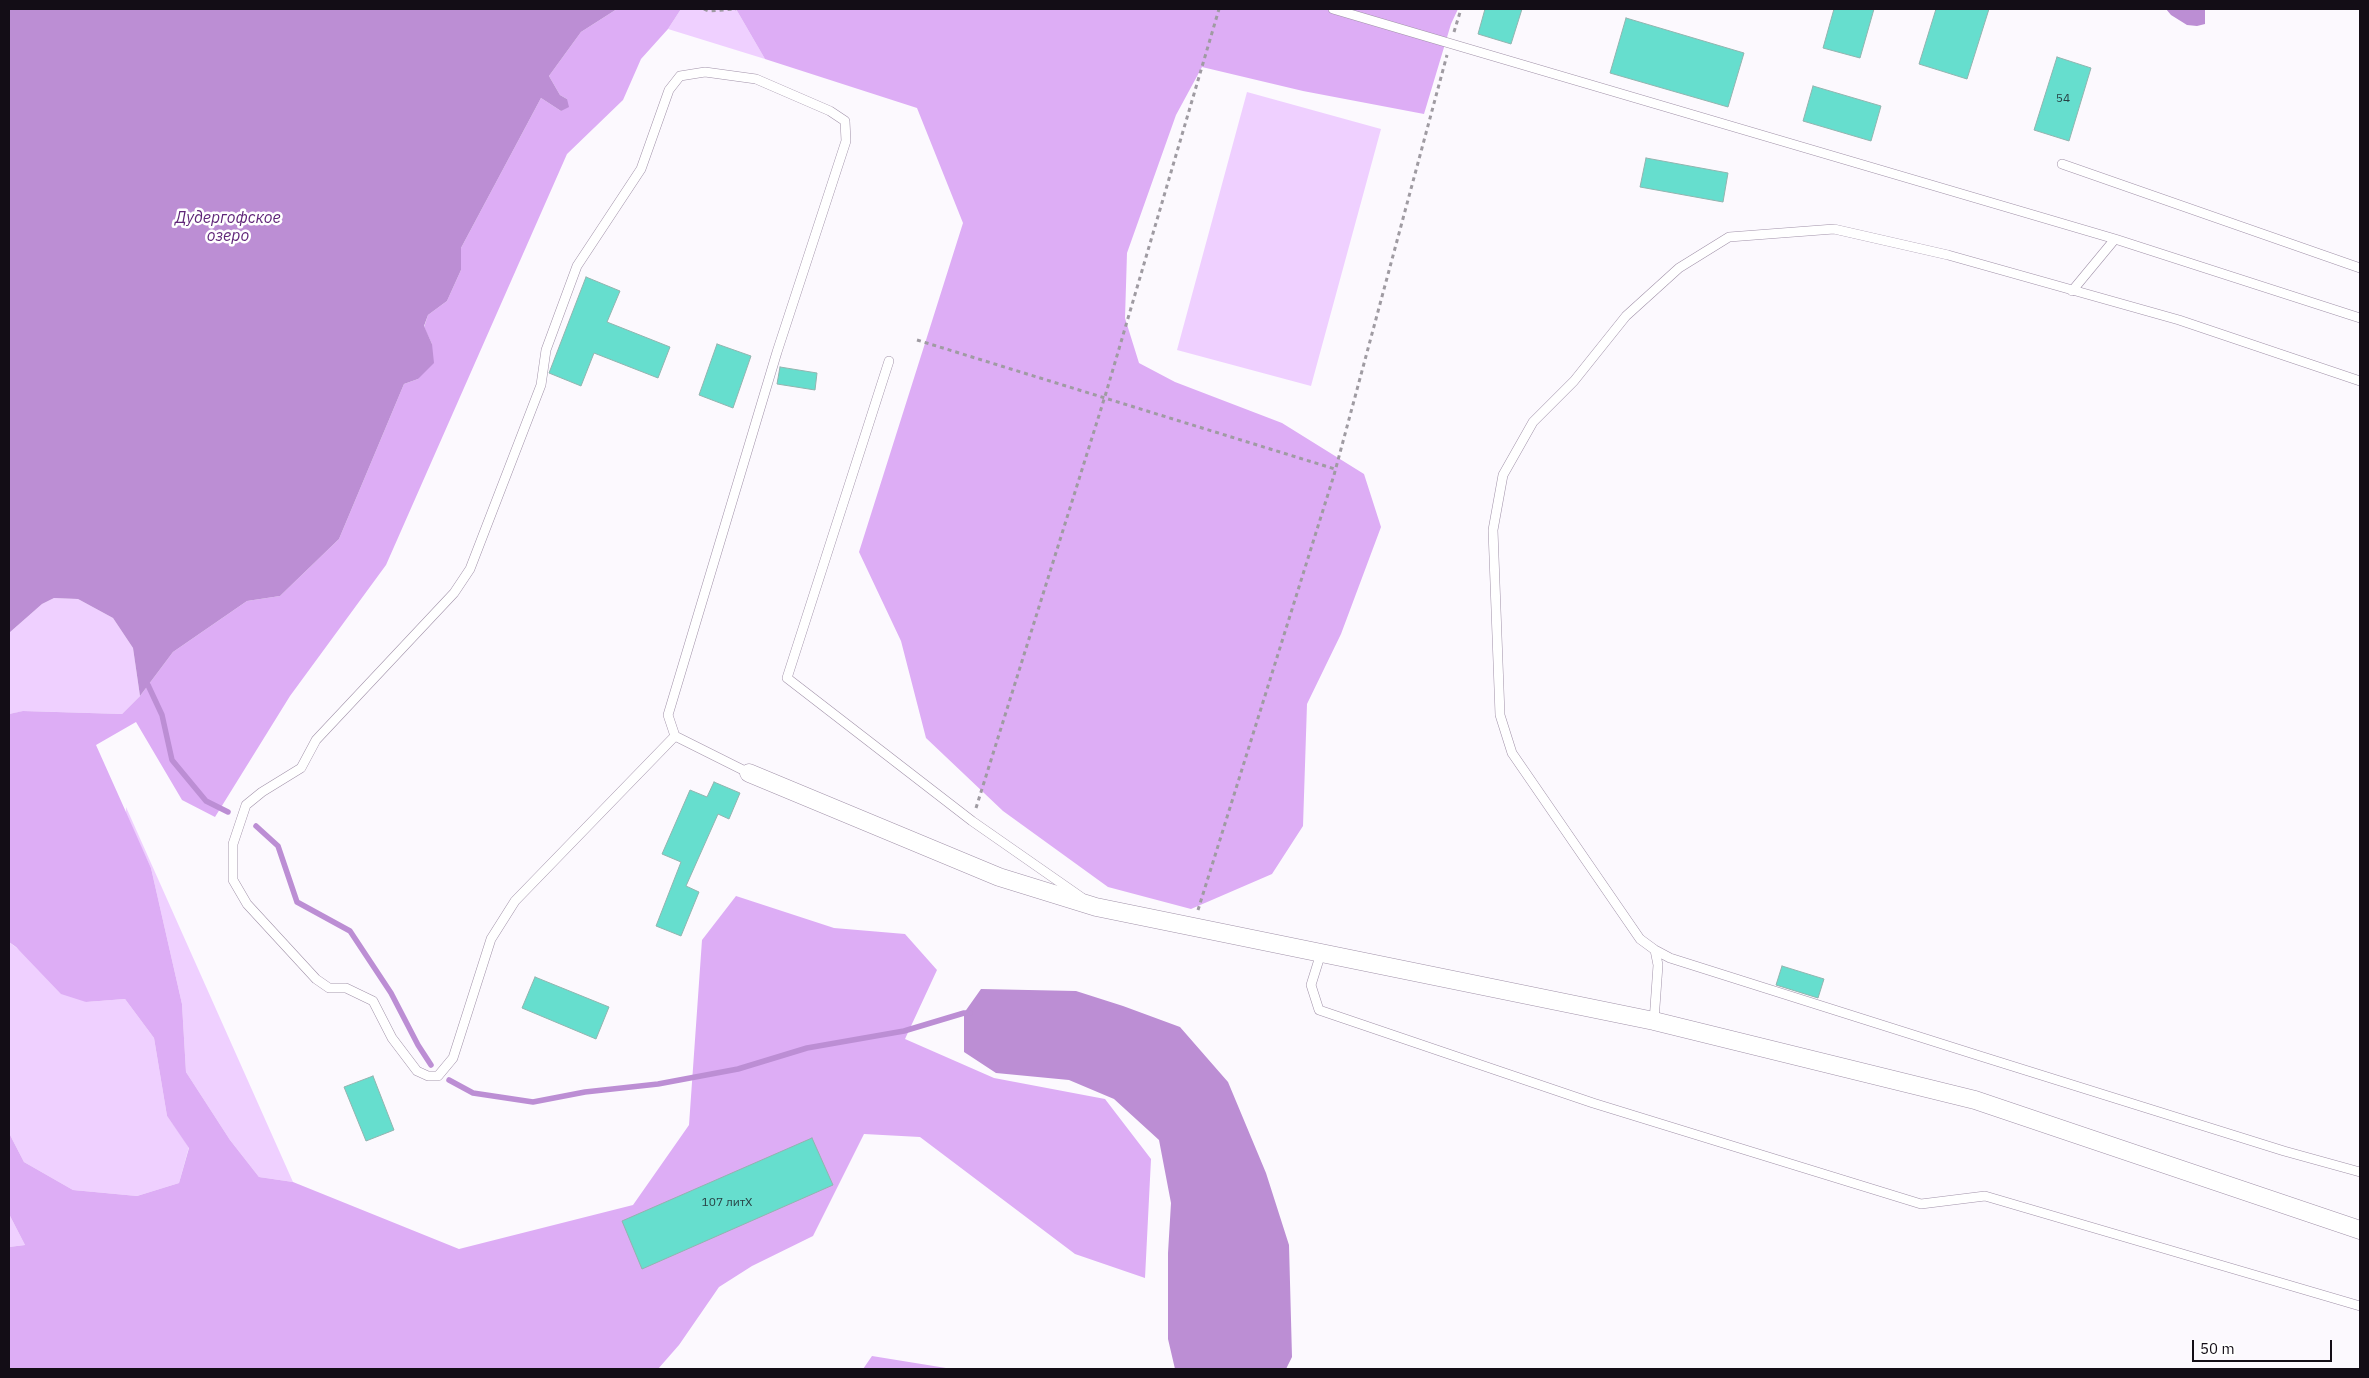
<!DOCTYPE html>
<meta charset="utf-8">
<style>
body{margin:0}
#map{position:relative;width:2369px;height:1378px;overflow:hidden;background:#fcf9fe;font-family:"IBM Plex Sans",sans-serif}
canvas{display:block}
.frame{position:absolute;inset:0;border:10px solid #130d16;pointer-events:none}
.scale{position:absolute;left:2192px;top:1340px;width:140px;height:22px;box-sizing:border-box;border:2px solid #130d16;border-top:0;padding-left:6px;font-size:15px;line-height:18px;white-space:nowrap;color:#130d16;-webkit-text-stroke:4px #fff;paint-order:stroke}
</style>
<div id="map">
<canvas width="2369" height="1378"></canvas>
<div class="frame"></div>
<div class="scale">50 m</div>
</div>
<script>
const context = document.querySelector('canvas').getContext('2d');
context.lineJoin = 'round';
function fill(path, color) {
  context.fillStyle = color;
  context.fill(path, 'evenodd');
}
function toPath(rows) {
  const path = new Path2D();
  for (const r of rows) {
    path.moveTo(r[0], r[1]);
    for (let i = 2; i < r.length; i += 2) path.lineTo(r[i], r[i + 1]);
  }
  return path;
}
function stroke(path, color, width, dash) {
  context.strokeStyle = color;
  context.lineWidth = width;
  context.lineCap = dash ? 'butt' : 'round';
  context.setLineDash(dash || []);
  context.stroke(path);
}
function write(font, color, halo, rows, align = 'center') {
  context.font = font + ' "IBM Plex Sans",sans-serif';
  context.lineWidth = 5;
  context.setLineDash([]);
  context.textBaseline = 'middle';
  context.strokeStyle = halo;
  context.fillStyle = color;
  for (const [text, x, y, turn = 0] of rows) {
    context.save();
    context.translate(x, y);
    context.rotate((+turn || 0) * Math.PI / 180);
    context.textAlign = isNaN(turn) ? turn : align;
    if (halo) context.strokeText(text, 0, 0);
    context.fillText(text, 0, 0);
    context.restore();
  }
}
const green = toPath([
 [681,9,736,9,765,59,668,29],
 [1247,92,1381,129,1311,386,1177,350],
 [54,598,78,599,113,618,133,648,140,696,122,714,24,711,9,714,9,633,42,604],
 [126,807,293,1182,259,1177,230,1140,186,1072,182,1004,151,868,126,815],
 [9,942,86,1002,125,999,154,1038,167,1116,189,1147,179,1183,137,1196,73,1190,24,1162,9,1133],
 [9,1214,25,1245,9,1247]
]);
const forest = toPath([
 [617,9,681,9,668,29,641,59,623,100,567,154,386,565,290,696,215,817,182,800,136,722,96,745,151,868,182,1004,186,1072,230,1140,259,1177,293,1182,459,1249,633,1205,689,1125,702,940,736,896,834,928,905,934,937,970,905,1039,994,1078,1105,1099,1151,1159,1145,1278,1075,1254,920,1137,864,1134,813,1236,752,1266,719,1287,679,1345,658,1369,9,1369,9,1247,25,1245,9,1214,9,1133,24,1162,73,1190,137,1196,179,1183,189,1148,167,1116,154,1038,125,999,86,1002,61,994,16,947,9,942,9,714,23,711,122,714,140,696,173,652,247,601,280,596,339,539,404,384,418,379,432,344,424,327,428,315,447,301,461,270,461,248,541,98,561,111,567,99,560,95,549,76,581,32],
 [736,9,1458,9,1451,24,1424,114,1303,91,1202,67,1176,115,1127,253,1125,318,1139,363,1175,382,1282,423,1364,474,1381,527,1341,634,1307,704,1303,826,1272,874,1191,909,1108,887,1003,811,926,738,901,641,859,552,963,223,917,108,765,59],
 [872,1356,946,1368,947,1369,863,1369]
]);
const water = toPath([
 [9,9,617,9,581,32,549,76,560,95,567,99,569,107,561,111,541,98,461,248,461,270,447,301,428,315,424,326,432,344,434,363,418,379,404,384,339,539,280,596,247,601,173,652,140,696,133,648,113,618,78,599,54,598,42,604,9,633],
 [2166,9,2205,9,2205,24,2197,26,2187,25,2171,15],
 [981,989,1076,991,1123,1006,1180,1027,1228,1082,1266,1173,1289,1245,1292,1357,1286,1369,1175,1369,1168,1339,1168,1253,1171,1203,1159,1140,1114,1099,1069,1080,996,1073,964,1052,964,1013]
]);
const stream = toPath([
 [148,685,162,715,172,760,206,801,228,812],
 [256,826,278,846,297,902,350,931,391,993,418,1045,431,1065],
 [449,1080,473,1093,533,1102,585,1092,658,1084,738,1069,807,1048,904,1031,964,1013,970,1013]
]);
const building = toPath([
 [1485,9,1522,9,1511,44,1478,34,1485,9],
 [1834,9,1874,9,1860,58,1823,48,1834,9],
 [1936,9,1989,9,1967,79,1919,64,1936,9],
 [1626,18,1744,53,1728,107,1610,73,1626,18],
 [2057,57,2091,68,2069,141,2034,130,2057,57],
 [1813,86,1881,106,1871,141,1803,121,1813,86],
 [1646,158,1728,173,1723,202,1640,187,1646,158],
 [586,277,620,291,607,322,670,347,658,378,594,353,581,386,549,373,586,277],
 [717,344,751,356,733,408,699,395,717,344],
 [780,367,817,373,815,390,777,384,780,367],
 [714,782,740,793,729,819,718,814,686,886,699,892,681,936,656,926,681,862,662,854,690,790,707,797,714,782],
 [1782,966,1824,979,1818,998,1776,985,1782,966],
 [535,977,609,1007,596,1039,522,1008,535,977],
 [373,1076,394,1130,366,1141,344,1087,373,1076],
 [812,1138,833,1185,642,1269,622,1221,812,1138]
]);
const path = toPath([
 [704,9,709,11,736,9],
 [1454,32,1461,9],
 [917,340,1335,469],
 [976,808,1106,393,1219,9],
 [1198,910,1334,475,1447,55]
]);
const lane = toPath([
 [1333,9,2115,239,2360,318],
 [2062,164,2360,268],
 [2072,291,2115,239],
 [889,361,787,678,972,821,1081,897],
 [2360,381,2179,320,1948,255,1834,229,1729,237,1679,268,1626,316,1574,381,1533,422,1503,475,1493,530,1500,715,1512,753,1640,939,1655,950,1670,958,1980,1056,2284,1151,2360,1172],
 [675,736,515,901,491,939,453,1058,438,1076,428,1076,417,1071,392,1038,373,1001,346,988,329,988,316,979,247,904,233,880,233,844,246,805,262,792,301,768,316,740,454,593,470,569,541,385,546,350,577,266,641,169,669,90,680,76,705,72,756,79,830,111,845,121,846,141,777,352,668,715,675,736,749,773],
 [1321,953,1311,985,1319,1010,1593,1103,1921,1204,1985,1196,2360,1306],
 [1654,1021,1658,965,1655,950]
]);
const street = toPath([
 [749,773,999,877,1096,907,1654,1021,1975,1100,2360,1230]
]);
const numberNames = [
 ["54",2063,99],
 ["107 литХ",727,1203]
];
const waterNames = [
 ["Дудергофское",228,218],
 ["озеро",228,236]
];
fill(green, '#efd0ff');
fill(forest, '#ddadf5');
fill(water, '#bc8ed4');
stroke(stream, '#bc8ed4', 5.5);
fill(building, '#66dece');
stroke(building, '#92b4af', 1);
stroke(lane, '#a192a9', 10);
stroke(street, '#a192a9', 19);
stroke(path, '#9f9ba2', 3, [4, 4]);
stroke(lane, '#fff', 9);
stroke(street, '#fff', 18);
write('12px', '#284144', null, numberNames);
write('italic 16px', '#602679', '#fff', waterNames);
</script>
